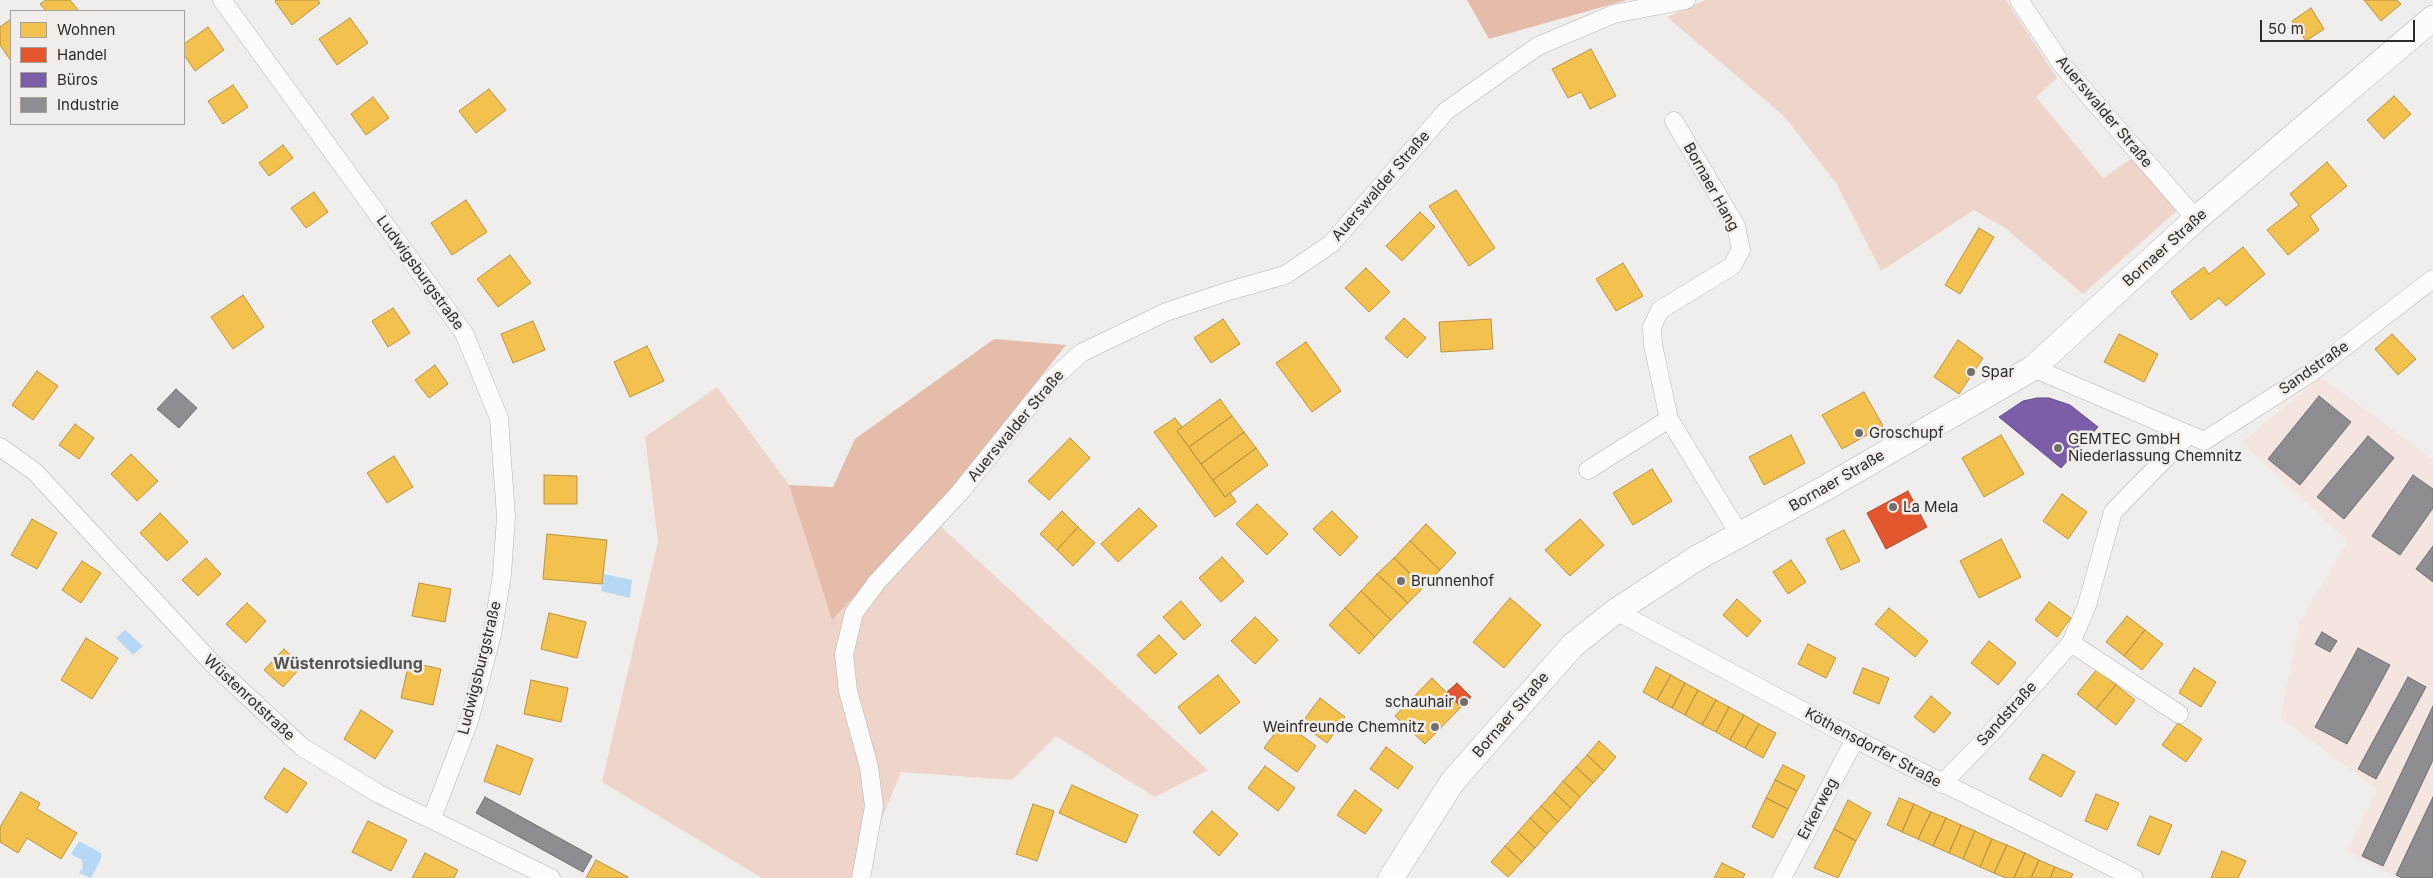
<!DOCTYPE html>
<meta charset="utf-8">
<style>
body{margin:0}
#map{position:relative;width:2433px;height:878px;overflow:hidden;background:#f0eeec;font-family:Inter,sans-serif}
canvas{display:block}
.legend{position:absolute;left:10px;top:10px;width:175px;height:115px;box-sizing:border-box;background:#f1edeb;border:1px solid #a3a09e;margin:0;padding:6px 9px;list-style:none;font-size:15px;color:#2d2c2b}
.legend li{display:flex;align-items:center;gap:10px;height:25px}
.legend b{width:25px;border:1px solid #a3a09e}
.scale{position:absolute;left:2260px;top:20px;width:155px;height:22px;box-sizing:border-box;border:2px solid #2d2c2b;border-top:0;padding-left:6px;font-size:15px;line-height:18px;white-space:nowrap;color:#2d2c2b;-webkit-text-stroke:4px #f1edeb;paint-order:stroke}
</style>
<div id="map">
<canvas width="2433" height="878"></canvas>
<ul class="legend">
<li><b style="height:14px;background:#f2c14e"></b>Wohnen</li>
<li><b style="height:14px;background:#e4572e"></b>Handel</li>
<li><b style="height:14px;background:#7b5ea7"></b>Büros</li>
<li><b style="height:14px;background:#8d8d92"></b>Industrie</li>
</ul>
<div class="scale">50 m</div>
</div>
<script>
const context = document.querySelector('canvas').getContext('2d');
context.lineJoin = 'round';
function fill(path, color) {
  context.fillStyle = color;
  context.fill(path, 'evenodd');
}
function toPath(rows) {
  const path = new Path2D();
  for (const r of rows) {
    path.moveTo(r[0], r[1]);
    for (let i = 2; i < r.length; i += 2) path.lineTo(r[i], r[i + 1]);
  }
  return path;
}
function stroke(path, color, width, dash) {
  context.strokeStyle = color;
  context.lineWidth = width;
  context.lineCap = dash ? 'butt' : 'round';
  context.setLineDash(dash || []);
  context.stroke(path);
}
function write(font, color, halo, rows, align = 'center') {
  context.font = font + ' Inter,sans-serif';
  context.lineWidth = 5;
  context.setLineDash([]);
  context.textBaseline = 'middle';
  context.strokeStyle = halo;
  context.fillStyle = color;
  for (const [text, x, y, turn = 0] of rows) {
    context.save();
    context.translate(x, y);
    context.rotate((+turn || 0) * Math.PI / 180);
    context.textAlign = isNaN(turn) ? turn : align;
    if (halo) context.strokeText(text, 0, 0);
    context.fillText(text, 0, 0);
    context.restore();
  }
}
const industrial = toPath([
 [2321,377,2433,460,2433,878,2398,878,2347,851,2377,789,2280,718,2300,621,2348,542,2242,442]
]);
const green = toPath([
 [1705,0,2006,0,2057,78,2036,97,2103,178,2135,156,2181,207,2083,294,2005,228,1974,210,1881,271,1836,183,1784,116,1667,17],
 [717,387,789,485,832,619,929,516,1208,770,1155,797,1056,736,1012,780,901,772,857,878,762,878,602,782,658,542,645,437]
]);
const forest = toPath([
 [1467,0,1627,0,1489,39],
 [994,339,1066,345,929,516,832,620,789,485,833,487,855,439]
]);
const water = toPath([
 [604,574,632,580,630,598,601,591],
 [125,630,143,646,133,655,116,638],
 [79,841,101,853,101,859,91,878,79,873,83,868,82,860,71,854]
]);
const homes = toPath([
 [46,0,70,0,79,11,46,11,40,4,46,0],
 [276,0,318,0,320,3,292,25,275,1,276,0],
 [2364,0,2397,0,2401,4,2381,21,2364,0],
 [2311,8,2324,29,2306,41,2292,21,2311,8],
 [350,18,368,43,337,65,319,39,350,18],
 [11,19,11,61,0,45,0,27,11,19],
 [208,27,224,50,195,71,184,55,184,44,208,27],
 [1591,49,1616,96,1590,109,1581,92,1568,98,1552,69,1591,49],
 [233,85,248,107,223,124,208,101,233,85],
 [489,89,506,110,476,133,459,111,489,89],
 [2394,96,2411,114,2384,139,2367,120,2394,96],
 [373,97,389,118,366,135,351,114,373,97],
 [283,145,293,158,269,176,259,163,283,145],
 [2327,162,2347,186,2310,216,2319,230,2288,255,2267,230,2299,205,2290,194,2327,162],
 [1456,190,1495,248,1469,266,1429,206,1456,190],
 [314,192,328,212,306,228,291,208,314,192],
 [466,200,487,232,452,255,431,223,466,200],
 [1420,212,1435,227,1402,261,1386,246,1420,212],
 [1979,228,1994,237,1960,294,1945,285,1979,228],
 [2243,247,2265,274,2226,306,2219,298,2191,320,2171,292,2204,267,2209,274,2243,247],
 [510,255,531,283,498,307,477,279,510,255],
 [1623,263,1643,296,1616,311,1596,279,1623,263],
 [1366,268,1390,292,1369,312,1345,288,1366,268],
 [243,295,264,327,233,349,211,317,243,295],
 [393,308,410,333,388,347,372,321,393,308],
 [1404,318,1426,338,1407,358,1385,338,1404,318],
 [1223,319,1240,344,1211,363,1194,338,1223,319],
 [1491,319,1493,349,1441,352,1439,322,1491,319],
 [533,321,545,350,513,363,501,334,533,321],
 [2119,334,2158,354,2144,382,2104,362,2119,334],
 [2392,334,2416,359,2398,375,2375,349,2392,334],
 [1958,340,1983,358,1959,394,1934,377,1958,340],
 [1306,342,1341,391,1312,412,1276,363,1306,342],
 [647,346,664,381,630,397,614,362,647,346],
 [435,365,448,384,429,398,415,380,435,365],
 [37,371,58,386,33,420,12,405,37,371],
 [1864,392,1883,426,1842,449,1822,415,1864,392],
 [1220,399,1232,416,1189,447,1177,431,1220,399],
 [1232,416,1244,432,1201,464,1189,447,1232,416],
 [1175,418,1182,427,1177,431,1225,497,1230,493,1236,502,1215,517,1154,432,1175,418],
 [75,424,94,438,79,459,59,445,75,424],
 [1244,432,1256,448,1213,480,1201,464,1244,432],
 [1791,435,1805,463,1764,485,1749,457,1791,435],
 [2001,435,2024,474,1984,497,1962,458,2001,435],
 [1070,438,1090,458,1049,500,1028,481,1070,438],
 [1256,448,1268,465,1225,497,1213,480,1256,448],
 [131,454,158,481,137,501,111,474,131,454],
 [394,456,413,487,387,503,367,473,394,456],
 [1652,469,1672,501,1633,525,1613,493,1652,469],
 [544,475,577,476,577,504,544,504,544,475],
 [2062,494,2087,512,2068,539,2043,521,2062,494],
 [1257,504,1288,534,1267,555,1236,524,1257,504],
 [1139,508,1157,526,1118,562,1101,544,1139,508],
 [1062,511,1078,527,1057,550,1040,534,1062,511],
 [1332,511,1358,537,1340,556,1313,529,1332,511],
 [160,513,188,542,167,561,140,533,160,513],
 [32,519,57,533,37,569,11,555,32,519],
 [1580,519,1604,545,1570,576,1545,550,1580,519],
 [1426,524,1456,553,1440,570,1410,541,1426,524],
 [1078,527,1095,543,1073,566,1057,550,1078,527],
 [1844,530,1860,561,1841,570,1826,539,1844,530],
 [547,534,607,540,602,584,543,579,547,534],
 [2001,539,2021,577,1979,598,1960,561,2001,539],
 [1410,541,1440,570,1424,587,1394,558,1410,541],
 [1222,557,1244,581,1221,602,1199,578,1222,557],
 [206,558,221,574,198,596,182,580,206,558],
 [1394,558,1424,587,1408,603,1377,574,1394,558],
 [1791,560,1806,582,1788,594,1773,572,1791,560],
 [82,561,101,573,81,603,62,590,82,561],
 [1377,574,1408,603,1391,620,1361,591,1377,574],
 [419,583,451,589,445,622,412,616,419,583],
 [1361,591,1391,620,1375,637,1345,608,1361,591],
 [1510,598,1541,625,1504,668,1473,642,1510,598],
 [1737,599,1761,621,1747,637,1723,615,1737,599],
 [1181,601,1201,625,1184,640,1163,617,1181,601],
 [2049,602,2071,618,2057,637,2035,620,2049,602],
 [247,603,266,621,246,643,226,624,247,603],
 [1345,608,1375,637,1359,654,1329,625,1345,608],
 [1889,608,1928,641,1915,657,1875,624,1889,608],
 [549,613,586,622,577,658,541,649,549,613],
 [2127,616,2145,630,2124,656,2106,642,2127,616],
 [1255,617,1278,640,1255,664,1231,641,1255,617],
 [2145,630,2163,644,2142,670,2124,656,2145,630],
 [1159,635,1177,654,1155,674,1137,655,1159,635],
 [86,638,118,658,92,699,61,680,86,638],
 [1989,641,2016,663,1998,685,1971,663,1989,641],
 [1808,644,1836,658,1826,678,1798,664,1808,644],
 [284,649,302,666,283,687,264,670,284,649],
 [409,662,441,669,433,705,401,698,409,662],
 [1656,667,1671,675,1657,700,1643,692,1656,667],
 [1863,668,1889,678,1879,704,1853,693,1863,668],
 [2194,668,2216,682,2201,707,2179,693,2194,668],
 [2097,669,2116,685,2096,709,2077,694,2097,669],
 [1218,675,1240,702,1200,734,1178,707,1218,675],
 [1671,675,1685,683,1672,708,1657,700,1671,675],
 [1432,678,1461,707,1425,744,1395,716,1432,678],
 [531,680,568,688,561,722,524,714,531,680],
 [1685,683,1698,690,1685,715,1672,708,1685,683],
 [2116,685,2135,700,2116,725,2096,709,2116,685],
 [1698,690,1716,700,1702,725,1685,715,1698,690],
 [1931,696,1951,713,1934,733,1914,717,1931,696],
 [1320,698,1345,717,1327,743,1301,724,1320,698],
 [1716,700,1729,707,1716,732,1702,725,1716,700],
 [1729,707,1744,715,1730,740,1716,732,1729,707],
 [361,710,393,731,375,759,344,739,361,710],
 [1744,715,1759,724,1745,748,1730,740,1744,715],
 [1283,722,1316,746,1297,772,1264,748,1283,722],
 [2178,723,2202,739,2186,762,2162,745,2178,723],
 [1759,724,1776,733,1763,758,1745,748,1759,724],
 [1599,741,1616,757,1604,771,1587,755,1599,741],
 [497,745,533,759,520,795,484,781,497,745],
 [1386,747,1413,767,1398,789,1370,769,1386,747],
 [2043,754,2075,772,2061,797,2029,779,2043,754],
 [1587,755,1604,771,1593,783,1576,767,1587,755],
 [1783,765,1805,776,1797,791,1775,780,1783,765],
 [1265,766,1295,788,1278,811,1248,788,1265,766],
 [1576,767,1593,783,1580,797,1563,781,1576,767],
 [284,768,307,783,287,813,264,798,284,768],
 [1775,780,1797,791,1788,809,1766,798,1775,780],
 [1563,781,1580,797,1571,808,1554,792,1563,781],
 [1072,785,1138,815,1126,843,1059,813,1072,785],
 [1355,790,1382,810,1365,834,1337,815,1355,790],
 [21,792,40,803,37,809,77,833,61,859,27,838,18,853,0,842,0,827,21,792],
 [1554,792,1571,808,1558,822,1541,806,1554,792],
 [2096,794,2119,803,2107,830,2085,821,2096,794],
 [1766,798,1788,809,1773,838,1752,827,1766,798],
 [1899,798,1914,804,1902,832,1887,825,1899,798],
 [1848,800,1871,813,1856,841,1834,829,1848,800],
 [1033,804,1054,811,1037,861,1016,854,1033,804],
 [1914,804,1931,812,1918,839,1902,832,1914,804],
 [1541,806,1558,822,1547,834,1530,818,1541,806],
 [1212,811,1238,834,1219,856,1193,832,1212,811],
 [1931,812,1946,818,1933,846,1918,839,1931,812],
 [2150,816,2172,825,2159,855,2137,845,2150,816],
 [1530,818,1547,834,1535,848,1518,832,1530,818],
 [1946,818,1961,825,1949,853,1933,846,1946,818],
 [368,821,407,840,391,871,352,852,368,821],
 [1961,825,1975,831,1963,859,1949,853,1961,825],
 [1834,829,1856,841,1838,878,1814,868,1834,829],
 [1975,831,1992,839,1980,867,1963,859,1975,831],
 [1518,832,1535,848,1522,862,1505,846,1518,832],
 [1992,839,2007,845,1994,873,1980,867,1992,839],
 [2007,845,2025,853,2014,878,2006,878,1994,873,2007,845],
 [1505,846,1522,862,1508,877,1491,862,1505,846],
 [2222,851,2246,861,2238,878,2211,878,2222,851],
 [425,853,458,870,454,878,412,878,425,853],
 [2025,853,2039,860,2031,878,2014,878,2025,853],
 [596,860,628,877,627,878,586,878,596,860],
 [2039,860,2055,867,2050,878,2031,878,2039,860],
 [1722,863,1745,874,1743,878,1714,878,1722,863],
 [2055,867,2073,874,2071,878,2050,878,2055,867]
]);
const shops = toPath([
 [1908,491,1927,527,1886,549,1867,513,1908,491],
 [1457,683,1471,697,1461,707,1447,692,1457,683]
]);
const offices = toPath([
 [2037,398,2049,398,2070,405,2098,427,2061,468,1999,417,2023,401,2037,398]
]);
const industry = toPath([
 [176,389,197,408,179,428,157,409,176,389],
 [2319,396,2351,422,2300,485,2268,459,2319,396],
 [2368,436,2394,458,2344,519,2317,497,2368,436],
 [2413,475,2433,489,2433,508,2400,555,2372,536,2413,475],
 [2433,546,2433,582,2416,569,2433,546],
 [2322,632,2337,641,2330,652,2315,644,2322,632],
 [2358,648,2390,665,2347,744,2315,727,2358,648],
 [2408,677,2426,687,2376,779,2358,769,2408,677],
 [2433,706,2433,760,2383,866,2362,856,2433,706],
 [485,797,592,856,583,872,476,813,485,797],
 [2433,797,2433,878,2402,878,2396,875,2433,797]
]);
const minor = toPath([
 [222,0,464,333,499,418,506,517,502,575,492,635,469,721,432,818],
 [2019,0,2063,66,2196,219],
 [2033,368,2204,441,2309,374,2433,279],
 [1669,419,1740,535],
 [0,447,35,472,214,665,302,747,379,794,551,878],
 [1588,470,1669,419,1653,345,1652,327,1660,310,1732,266,1741,250,1736,226,1674,121],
 [1616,611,1855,739,2134,878],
 [2071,643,2179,714],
 [1942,784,1995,729,2071,643,2087,605,2113,512,2188,435],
 [861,878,874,806,869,767,848,691,844,654,854,613,877,582,961,491,1048,383,1081,353,1166,312,1229,291,1285,275,1331,244,1446,111,1538,46,1614,14,1686,0],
 [1782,878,1855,739]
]);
const secondary = toPath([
 [1391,878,1453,781,1573,645,1616,611,1697,558,1829,486,2033,368,2196,219,2433,18]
]);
const markers = [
 [1971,372,5,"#71706f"],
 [1859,433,5,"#71706f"],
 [2058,448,5,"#71706f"],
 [1893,507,5,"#71706f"],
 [1401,581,5,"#71706f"],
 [1464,702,5,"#71706f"],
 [1435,727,5,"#71706f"]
];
const streetNames = [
 ["Auerswalder Straße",2104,112,50],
 ["Auerswalder Straße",1381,186,-49],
 ["Bornaer Hang",1711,187,61],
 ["Bornaer Straße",2165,248,-42],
 ["Ludwigsburgstraße",420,273,54],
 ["Sandstraße",2314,368,-35],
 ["Auerswalder Straße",1016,426,-50],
 ["Bornaer Straße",1837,481,-30],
 ["Ludwigsburgstraße",480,668,-76],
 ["Wüstenrotstraße",249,698,43],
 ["Sandstraße",2007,714,-48],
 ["Bornaer Straße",1511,715,-49],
 ["Köthensdorfer Straße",1873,748,28],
 ["Erkerweg",1818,809,-62]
];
const poiNames = [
 ["Spar",1981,372],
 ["Groschupf",1869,433],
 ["GEMTEC GmbH",2068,439],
 ["Niederlassung Chemnitz",2068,456],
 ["La Mela",1903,507],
 ["Brunnenhof",1411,581],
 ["schauhair",1454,702,"right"],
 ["Weinfreunde Chemnitz",1425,727,"right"]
];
const neighbourhoodNames = [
 ["Wüstenrotsiedlung",348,664]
];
fill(industrial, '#f4e5e0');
fill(green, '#efd5c9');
fill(forest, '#e4bca9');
fill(water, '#b6d8f4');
fill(homes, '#f2c14e');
stroke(homes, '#b79444', 1);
fill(shops, '#e4572e');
stroke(shops, '#ad4a2d', 1);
fill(offices, '#7b5ea7');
stroke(offices, '#644f82', 1);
fill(industry, '#8d8d92');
stroke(industry, '#707073', 1);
stroke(minor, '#b6b4b3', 19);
stroke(secondary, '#b6b4b3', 26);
stroke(minor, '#fdfcfc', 18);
stroke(secondary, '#fdfcfc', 25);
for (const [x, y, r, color] of markers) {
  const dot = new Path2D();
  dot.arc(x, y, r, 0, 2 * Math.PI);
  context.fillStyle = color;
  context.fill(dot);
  stroke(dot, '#f1edeb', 2);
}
write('15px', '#2d2c2b', '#f1edeb', streetNames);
write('15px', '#2d2c2b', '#f1edeb', poiNames, 'left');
write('bold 16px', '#575351', '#f1edeb', neighbourhoodNames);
</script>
